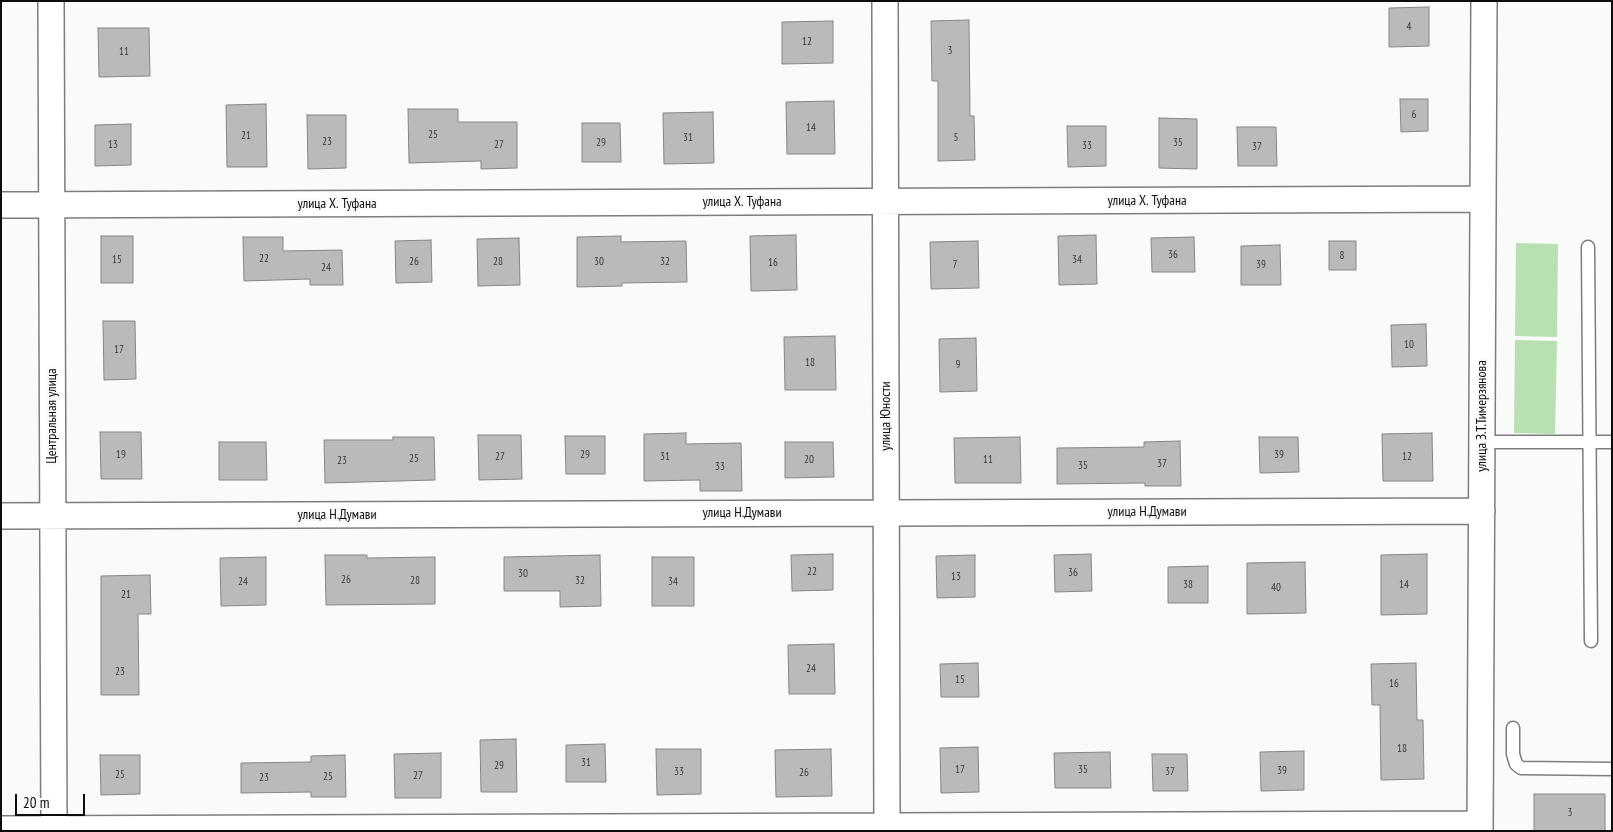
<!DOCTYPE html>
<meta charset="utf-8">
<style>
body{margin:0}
#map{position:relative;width:1613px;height:832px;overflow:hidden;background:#f9fbf8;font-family:"PT Sans Narrow",sans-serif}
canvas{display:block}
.frame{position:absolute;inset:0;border:2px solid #0d0d0c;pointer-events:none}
.scale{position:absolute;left:15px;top:794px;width:70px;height:22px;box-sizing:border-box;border:2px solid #0d0d0c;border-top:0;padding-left:6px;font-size:15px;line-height:18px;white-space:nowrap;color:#0d0d0c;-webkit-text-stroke:4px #f9fbf8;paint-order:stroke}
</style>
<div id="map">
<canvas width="1613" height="832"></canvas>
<div class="frame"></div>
<div class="scale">20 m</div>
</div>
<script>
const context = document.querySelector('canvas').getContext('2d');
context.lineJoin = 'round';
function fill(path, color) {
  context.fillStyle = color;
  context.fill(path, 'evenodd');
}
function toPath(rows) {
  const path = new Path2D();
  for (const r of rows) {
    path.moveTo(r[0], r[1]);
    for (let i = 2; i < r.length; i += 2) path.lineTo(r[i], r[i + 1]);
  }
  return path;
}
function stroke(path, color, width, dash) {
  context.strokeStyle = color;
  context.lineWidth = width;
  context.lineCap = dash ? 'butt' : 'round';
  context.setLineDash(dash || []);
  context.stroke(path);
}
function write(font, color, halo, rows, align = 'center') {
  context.font = font + ' "PT Sans Narrow",sans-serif';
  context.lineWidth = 5;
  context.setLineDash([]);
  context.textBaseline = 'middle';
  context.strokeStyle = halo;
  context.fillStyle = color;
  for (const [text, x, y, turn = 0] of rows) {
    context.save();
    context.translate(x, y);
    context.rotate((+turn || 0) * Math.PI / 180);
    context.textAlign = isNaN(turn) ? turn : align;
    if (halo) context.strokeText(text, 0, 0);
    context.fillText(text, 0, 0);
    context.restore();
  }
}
const green = toPath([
 [1516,243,1558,244,1557,337,1515,336],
 [1515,340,1557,341,1555,434,1514,433]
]);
const building = toPath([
 [1429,7,1429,46,1389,47,1389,8,1429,7],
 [969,20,970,116,974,116,975,160,938,161,938,81,932,81,931,21,969,20],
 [833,21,833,63,782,64,782,22,833,21],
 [98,28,149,28,150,76,99,77,98,28],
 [1400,99,1428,99,1428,131,1401,132,1400,99],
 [834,101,835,154,787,154,786,102,834,101],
 [266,104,267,167,227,167,226,105,266,104],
 [408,109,458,109,458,122,517,122,517,168,481,169,481,161,409,163,408,109],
 [713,112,714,163,664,164,663,113,713,112],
 [307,115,346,115,346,168,308,169,307,115],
 [1159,118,1197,119,1197,169,1159,168,1159,118],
 [582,123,620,123,621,162,582,162,582,123],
 [131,124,131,165,95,166,95,125,131,124],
 [1067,126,1106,126,1106,166,1068,167,1067,126],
 [1237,127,1276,127,1277,166,1238,166,1237,127],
 [796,235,797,290,751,291,750,236,796,235],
 [1096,235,1097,284,1059,285,1058,236,1096,235],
 [101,236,133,236,133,283,101,283,101,236],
 [621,236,621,242,686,241,687,282,622,283,622,286,577,287,577,237,621,236],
 [243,237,283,237,283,251,342,250,343,285,310,285,310,279,244,281,243,237],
 [1194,237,1195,272,1152,272,1151,238,1194,237],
 [519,238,520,285,478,286,477,239,519,238],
 [431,240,432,282,396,283,395,241,431,240],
 [978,241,979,288,931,289,930,242,978,241],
 [1329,241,1356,241,1356,270,1329,270,1329,241],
 [1280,245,1281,285,1241,285,1241,246,1280,245],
 [103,321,135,321,136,379,104,380,103,321],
 [1426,324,1427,366,1392,367,1391,325,1426,324],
 [835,336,836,390,785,390,784,337,835,336],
 [976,338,977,391,940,392,939,339,976,338],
 [100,432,141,432,142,479,101,479,100,432],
 [686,433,686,444,741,443,742,491,700,491,700,480,644,481,644,434,686,433],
 [1432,433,1433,481,1383,481,1382,434,1432,433],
 [478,435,521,435,522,479,479,480,478,435],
 [565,436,605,436,605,474,566,474,565,436],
 [393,437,434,437,435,480,325,483,324,440,393,440,393,437],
 [1020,437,1021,483,955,483,954,438,1020,437],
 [1259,437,1298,437,1299,472,1260,473,1259,437],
 [1180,441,1181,486,1145,486,1145,483,1057,484,1057,448,1144,447,1144,442,1180,441],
 [219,442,266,442,267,480,219,480,219,442],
 [785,442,833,442,834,477,785,478,785,442],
 [833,554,833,590,792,591,791,555,833,554],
 [1091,554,1092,591,1055,592,1054,555,1091,554],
 [1427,554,1427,614,1381,615,1381,555,1427,554],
 [325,555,367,555,367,558,435,557,435,604,326,605,325,555],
 [600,555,601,606,560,607,560,591,504,591,504,557,600,555],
 [975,555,975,597,937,598,936,556,975,555],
 [266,557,266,605,221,606,220,558,266,557],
 [652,557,694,557,694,606,652,606,652,557],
 [1305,562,1306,613,1247,614,1247,563,1305,562],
 [1208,566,1208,603,1168,603,1168,567,1208,566],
 [150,575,151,614,138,614,139,695,101,695,101,576,150,575],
 [834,644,835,694,789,694,788,645,834,644],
 [978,663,979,697,941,697,940,664,978,663],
 [1416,663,1417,720,1423,720,1424,779,1381,780,1380,705,1372,705,1371,664,1416,663],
 [516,739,517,792,481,792,480,740,516,739],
 [605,744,606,782,566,782,566,745,605,744],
 [978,747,979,792,941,793,940,748,978,747],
 [656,749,701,749,701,794,657,795,656,749],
 [831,749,832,796,776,797,775,750,831,749],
 [1304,751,1304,790,1261,791,1260,752,1304,751],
 [1110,752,1111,788,1055,788,1054,753,1110,752],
 [441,753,441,798,395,798,394,754,441,753],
 [1152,754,1187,754,1188,791,1153,791,1152,754],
 [100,755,140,755,140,794,101,795,100,755],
 [345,755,346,797,311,797,311,792,241,793,241,763,311,762,311,756,345,755],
 [1534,794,1605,794,1605,831,1534,831,1534,794]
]);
const service = toPath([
 [1588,247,1591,641],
 [1482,442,1612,442],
 [1513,728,1513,754,1516,764,1521,768,1612,769]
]);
const minor = toPath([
 [51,1,54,831],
 [885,1,887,831],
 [1,205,1483,199],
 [1,516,1482,511],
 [1,829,1480,824],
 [1480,831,1484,1]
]);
const numberNames = [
 ["4",1409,27],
 ["12",807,42],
 ["3",950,51],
 ["11",124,52],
 ["6",1414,115],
 ["14",811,128],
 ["25",433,135],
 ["21",246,136],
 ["31",688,138],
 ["5",956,138],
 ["23",327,142],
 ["29",601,143],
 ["35",1178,143],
 ["13",113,145],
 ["27",499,145],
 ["33",1087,146],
 ["37",1257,147],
 ["36",1173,255],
 ["8",1342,256],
 ["22",264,259],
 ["15",117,260],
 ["34",1077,260],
 ["26",414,262],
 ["28",498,262],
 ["30",599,262],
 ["32",665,262],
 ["16",773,263],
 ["7",955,265],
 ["39",1261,265],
 ["24",326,268],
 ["10",1409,345],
 ["17",119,350],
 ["18",810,363],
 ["9",958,365],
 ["19",121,455],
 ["29",585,455],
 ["39",1279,455],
 ["27",500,457],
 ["31",665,457],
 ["12",1407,457],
 ["25",414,459],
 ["20",809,460],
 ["11",988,460],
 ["23",342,461],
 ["37",1162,464],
 ["35",1083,466],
 ["33",720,467],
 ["22",812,572],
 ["36",1073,573],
 ["30",523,574],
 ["13",956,577],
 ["26",346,580],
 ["28",415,581],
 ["32",580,581],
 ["24",243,582],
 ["34",673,582],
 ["38",1188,585],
 ["14",1404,585],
 ["40",1276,588],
 ["21",126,595],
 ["24",811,669],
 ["23",120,672],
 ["15",960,680],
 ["16",1394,684],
 ["18",1402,749],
 ["31",586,763],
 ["29",499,766],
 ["17",960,770],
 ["35",1083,770],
 ["39",1282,771],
 ["33",679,772],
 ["37",1170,772],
 ["26",804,773],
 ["25",120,775],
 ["27",418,776],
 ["25",328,777],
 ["23",264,778],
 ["3",1570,813]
];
const streetNames = [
 ["улица Х. Туфана",1147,201],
 ["улица Х. Туфана",742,202],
 ["улица Х. Туфана",337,204],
 ["Центральная улица",52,416,-90],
 ["улица Юности",886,416,-90],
 ["улица З.Т.Тимерзянова",1482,416,-90],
 ["улица Н.Думави",1147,512],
 ["улица Н.Думави",742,513],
 ["улица Н.Думави",337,515]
];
fill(green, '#b9e0b2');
fill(building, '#b9bbb9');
stroke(building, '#858784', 1);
stroke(service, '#7c7e7b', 15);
stroke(minor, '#7c7e7b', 28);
stroke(service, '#fff', 12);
stroke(minor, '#fff', 25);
write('11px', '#383837', null, numberNames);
write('14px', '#0d0d0c', '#f9fbf8', streetNames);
</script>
